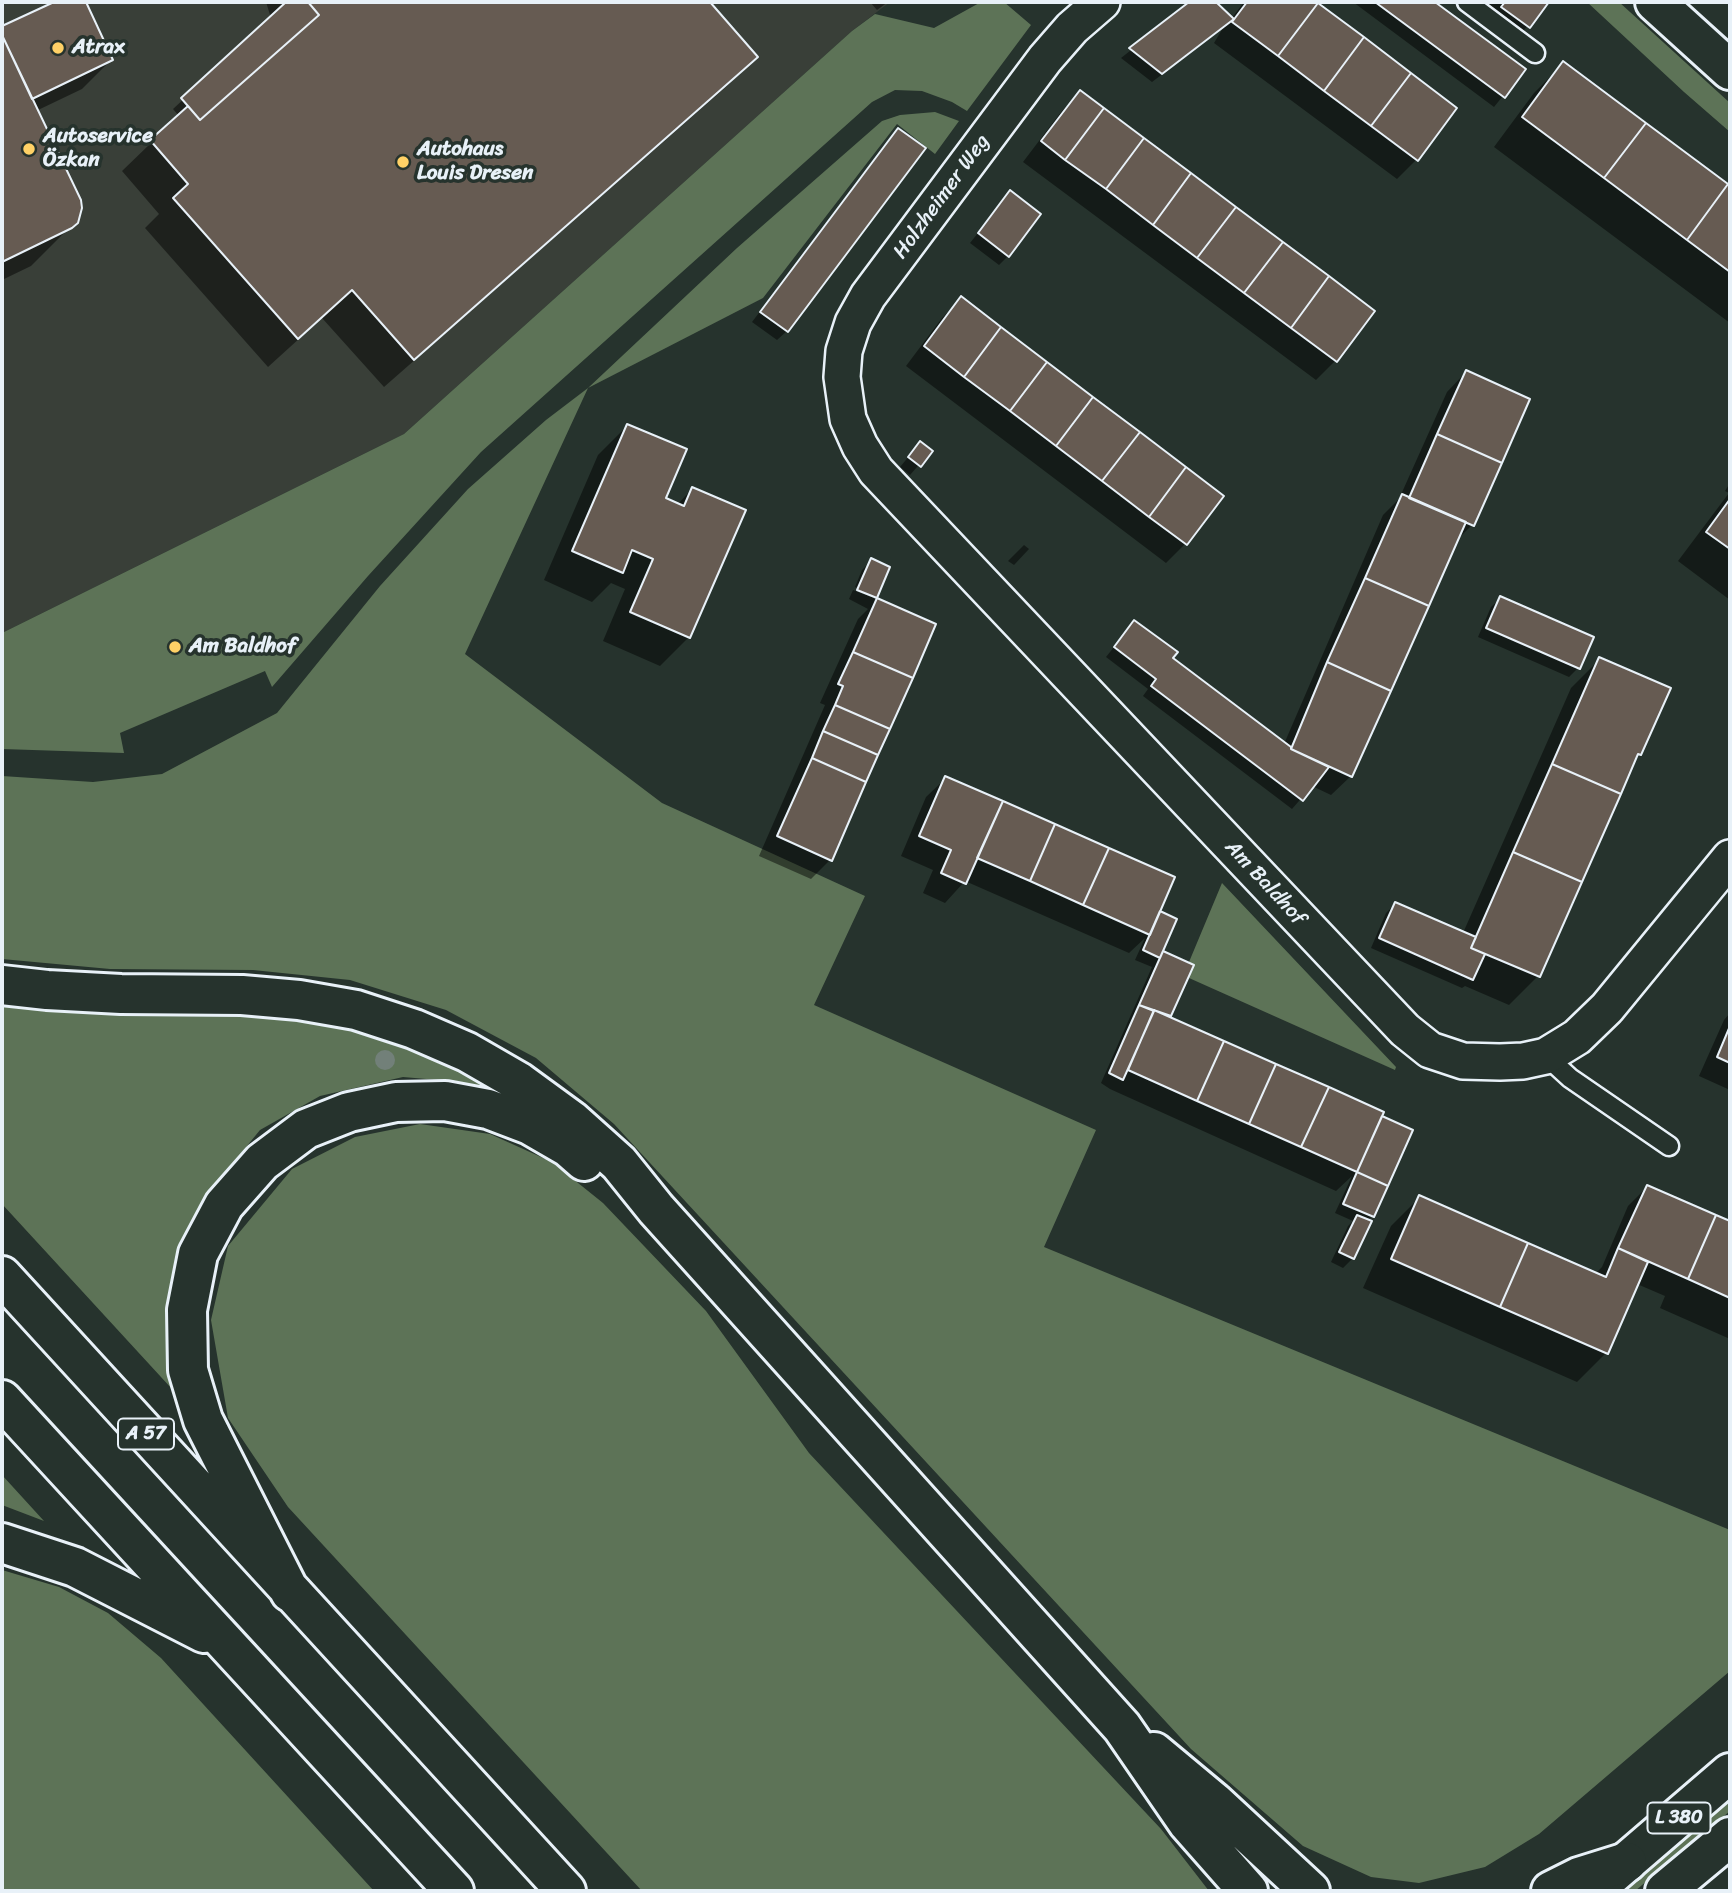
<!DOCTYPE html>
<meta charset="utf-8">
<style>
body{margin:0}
#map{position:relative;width:1732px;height:1893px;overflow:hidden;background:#26332d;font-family:Sriracha,sans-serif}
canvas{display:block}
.frame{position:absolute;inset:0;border:4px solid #e8f1f8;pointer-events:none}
</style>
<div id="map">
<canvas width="1732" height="1893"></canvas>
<div class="frame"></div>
</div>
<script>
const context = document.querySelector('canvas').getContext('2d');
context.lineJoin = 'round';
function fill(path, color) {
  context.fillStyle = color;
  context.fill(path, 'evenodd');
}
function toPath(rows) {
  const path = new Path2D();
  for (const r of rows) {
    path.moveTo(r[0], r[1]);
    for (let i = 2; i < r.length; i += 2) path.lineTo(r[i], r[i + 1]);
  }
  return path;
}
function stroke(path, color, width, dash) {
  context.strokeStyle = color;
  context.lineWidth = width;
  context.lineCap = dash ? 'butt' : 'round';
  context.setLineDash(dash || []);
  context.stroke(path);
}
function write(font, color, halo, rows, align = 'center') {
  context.font = font + ' Sriracha,sans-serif';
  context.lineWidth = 7;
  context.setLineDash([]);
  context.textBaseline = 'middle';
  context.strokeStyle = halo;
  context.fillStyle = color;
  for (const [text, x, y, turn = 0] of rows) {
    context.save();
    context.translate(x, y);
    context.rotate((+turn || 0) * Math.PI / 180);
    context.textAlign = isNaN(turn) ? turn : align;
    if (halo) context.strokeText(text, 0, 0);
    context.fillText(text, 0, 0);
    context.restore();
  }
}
const built = toPath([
 [2,2,890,2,852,31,404,434,2,633]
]);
const green = toPath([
 [981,2,1004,2,1031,25,967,111,952,102,922,91,895,90,872,102,481,452,368,576,272,687,265,671,120,733,124,753,2,749,2,633,404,434,852,31,875,14,934,28],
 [1587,2,1619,2,1730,103,1730,132,1684,92],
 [935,112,959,121,935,154,897,124,763,298,588,388,465,654,662,803,865,896,814,1005,1096,1130,1044,1247,1730,1530,1730,1671,1539,1834,1485,1867,1419,1883,1371,1877,1303,1846,1191,1749,614,1124,536,1058,446,1010,350,980,253,970,110,969,2,959,2,776,93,782,162,774,277,713,380,586,468,489,546,420,588,388,737,248,882,121,900,115],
 [1222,883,1396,1067,1395,1070,1189,978,1194,965,1189,962],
 [2,999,237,1008,336,1021,430,1052,522,1101,461,1082,403,1077,320,1096,260,1130,202,1201,171,1288,172,1389,2,1204],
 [420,1124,490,1134,552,1162,603,1203,706,1311,809,1453,1161,1829,1209,1891,642,1891,288,1507,228,1418,211,1320,228,1246,292,1169,355,1137],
 [2,1475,44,1521,2,1505],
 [2,1570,59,1587,108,1613,161,1658,374,1891,2,1891],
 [1730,1798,1730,1811,1635,1891,1618,1891]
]);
const shadow = toPath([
 [58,2,84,2,111,60,82,89,36,111,70,227,31,266,2,280,2,28],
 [266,2,708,2,756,57,727,86,384,387,322,318,268,367,145,228,159,214,122,171,179,116,173,109,271,18],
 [870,2,888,2,877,10],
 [1192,2,1213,2,1231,19,1244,2,1313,2,1455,108,1416,160,1397,179,1214,43,1223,28,1152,82,1121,58],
 [1353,2,1432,2,1524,70,1494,107],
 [1480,2,1547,2,1519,36],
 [1564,63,1730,188,1730,323,1494,147,1534,93],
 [1080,92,1373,311,1335,361,1316,380,1023,162,1061,112],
 [898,130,787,331,777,340,752,322],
 [1010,193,1008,256,999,265,970,243],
 [961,299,1222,496,1185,544,1166,563,906,366,942,318],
 [1466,372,1472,525,1455,542,1351,776,1331,795,1312,786,1292,809,1143,696,1148,689,1106,657,1134,622,1170,659,1284,744,1383,515,1399,499,1447,392],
 [627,426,664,499,677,505,692,489,689,637,660,666,603,641,625,589,611,583,592,602,544,580,598,455],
 [920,443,931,451,910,475,900,467],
 [1730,483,1730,600,1678,561,1729,493,1725,491],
 [1024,545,1029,549,1014,565,1008,561],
 [871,561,888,568,874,599,934,625,830,860,811,879,759,856,825,705,820,703,858,619,868,609,849,599,853,590,874,598,874,594,855,587,862,570],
 [1501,598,1578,668,1569,677,1478,637,1491,607],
 [1600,659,1639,754,1633,761,1538,976,1509,1005,1465,986,1462,988,1371,948,1386,913,1395,904,1463,933,1571,688],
 [946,778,1155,919,1161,952,1191,965,1167,1017,1410,1131,1372,1216,1367,1221,1353,1258,1343,1268,1331,1262,1348,1226,1353,1221,1335,1213,1352,1176,1336,1191,1110,1089,1101,1083,1152,967,1135,960,1145,938,1129,953,965,881,945,903,923,893,933,870,901,856,926,797],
 [1730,1013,1730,1090,1699,1076,1724,1020],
 [1647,1187,1730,1223,1730,1339,1660,1308,1665,1296,1637,1284,1606,1353,1577,1382,1363,1288,1391,1226,1420,1197,1595,1274,1602,1267,1628,1206]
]);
const building = toPath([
 [54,2,86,2,113,60,32,99,2,35,2,26,54,2],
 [286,2,308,2,319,15,200,120,181,98,286,2],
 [308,2,710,2,758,57,414,360,352,290,298,339,173,198,188,184,150,140,188,106,200,120,319,15,308,2],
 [1189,2,1216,2,1234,19,1162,74,1129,48,1189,2],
 [1247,2,1316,2,1318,3,1278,56,1232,22,1247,2],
 [1375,2,1435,2,1526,69,1505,98,1375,2],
 [1505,2,1549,2,1530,28,1501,7,1505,2],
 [1318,3,1364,37,1324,91,1278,56,1318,3],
 [2,35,81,200,82,208,78,223,72,228,2,262,2,35],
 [1364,37,1411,73,1371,126,1324,91,1364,37],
 [1563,61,1646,123,1604,178,1522,117,1563,61],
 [1411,73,1457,108,1418,161,1371,126,1411,73],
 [1080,90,1104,108,1065,160,1041,141,1080,90],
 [1104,108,1144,138,1106,189,1065,160,1104,108],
 [1646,123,1728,184,1687,240,1604,178,1646,123],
 [898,128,926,148,788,332,760,312,898,128],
 [1144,138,1191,173,1153,225,1106,189,1144,138],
 [1191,173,1236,207,1197,258,1153,225,1191,173],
 [1728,184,1730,186,1730,272,1687,240,1728,184],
 [1010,190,1041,214,1009,257,978,233,1010,190],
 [1236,207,1283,242,1244,293,1197,258,1236,207],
 [1283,242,1329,276,1291,328,1244,293,1283,242],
 [1329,276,1375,311,1337,362,1291,328,1329,276],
 [961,296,1001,327,964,377,924,346,961,296],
 [1001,327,1047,362,1010,411,964,377,1001,327],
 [1047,362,1093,397,1056,446,1010,411,1047,362],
 [1466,370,1530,399,1502,463,1437,434,1466,370],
 [1093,397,1140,432,1102,481,1056,446,1093,397],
 [627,424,687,449,666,498,684,506,692,487,746,510,690,638,630,612,653,559,632,550,623,573,572,551,627,424],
 [1140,432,1186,467,1149,517,1102,481,1140,432],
 [1437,434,1502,463,1474,526,1409,498,1437,434],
 [920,441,933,451,921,467,908,457,920,441],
 [1186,467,1224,496,1187,545,1149,517,1186,467],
 [1402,494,1466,522,1429,606,1365,578,1402,494],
 [1730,499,1730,549,1706,532,1730,499],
 [871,558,890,567,877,598,857,590,871,558],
 [1365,578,1429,606,1391,691,1327,662,1365,578],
 [1500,596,1594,637,1580,669,1486,628,1500,596],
 [877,598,936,624,913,678,853,652,877,598],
 [1134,620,1178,652,1173,658,1291,747,1291,749,1329,767,1303,801,1151,686,1156,679,1114,647,1134,620],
 [853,652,913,678,890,729,835,705,843,686,838,684,853,652],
 [1599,657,1671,688,1641,755,1638,754,1621,794,1552,764,1599,657],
 [1327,662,1391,691,1352,777,1291,749,1327,662],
 [835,705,890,729,878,755,823,731,835,705],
 [823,731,878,755,866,782,812,758,823,731],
 [812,758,866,782,832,861,777,836,812,758],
 [1552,764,1621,794,1582,882,1513,852,1552,764],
 [945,776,1003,801,966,884,941,873,951,850,919,836,945,776],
 [1003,801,1055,824,1030,881,977,858,1003,801],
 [1055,824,1109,848,1083,905,1030,881,1055,824],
 [1109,848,1175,877,1150,935,1083,905,1109,848],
 [1513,852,1582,882,1540,977,1471,948,1513,852],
 [1395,902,1476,937,1471,948,1485,954,1473,980,1379,938,1395,902],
 [1160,911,1177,919,1160,958,1143,950,1160,911],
 [1163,951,1194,965,1171,1016,1139,1005,1163,951],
 [1139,1005,1154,1011,1123,1080,1109,1073,1139,1005],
 [1154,1010,1224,1041,1197,1101,1128,1070,1154,1010],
 [1730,1026,1730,1063,1717,1057,1730,1026],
 [1224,1041,1276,1064,1249,1124,1197,1101,1224,1041],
 [1276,1064,1329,1087,1301,1147,1249,1124,1276,1064],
 [1329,1087,1384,1112,1357,1172,1301,1147,1329,1087],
 [1382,1116,1413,1130,1388,1186,1357,1172,1382,1116],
 [1357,1172,1388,1186,1374,1217,1343,1204,1357,1172],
 [1647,1185,1716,1215,1688,1279,1618,1248,1647,1185],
 [1419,1195,1528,1243,1500,1307,1391,1259,1419,1195],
 [1357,1215,1372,1221,1354,1259,1339,1252,1357,1215],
 [1716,1215,1730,1221,1730,1298,1688,1279,1716,1215],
 [1528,1243,1606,1277,1618,1248,1648,1262,1608,1354,1500,1307,1528,1243]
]);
const lane = toPath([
 [1467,2,1535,53],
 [1546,1056,1570,1078,1669,1146]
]);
const street = toPath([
 [1102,2,1072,28,1045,59,868,296,853,323,844,351,842,377,848,419,860,446,876,471,1405,1030,1430,1050,1463,1061,1500,1062,1523,1061,1546,1056,1577,1037,1607,1008,1730,858]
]);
const primary = toPath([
 [1655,2,1730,70],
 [1602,1883,1730,1773],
 [1665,1891,1730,1837]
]);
const highway = toPath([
 [2,985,47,990,121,994,242,995,299,1000,356,1010,414,1029,467,1052,519,1082,571,1120,619,1163,656,1209,1122,1727,1188,1823,1248,1891],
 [2,1276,566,1891],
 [2,1400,454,1891],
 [2,1543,75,1567,204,1633],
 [290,1592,203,1420,188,1370,187,1310,198,1254,224,1205,262,1162,306,1129,349,1112,396,1102,445,1101,488,1109,530,1125,568,1147,584,1161],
 [1154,1752,1214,1802,1310,1891],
 [1551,1891,1579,1877,1627,1862]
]);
const trees = [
 [385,1060]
];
const markers = [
 [58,48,7,"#ffd166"],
 [29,149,7,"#ffd166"],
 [403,162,7,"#ffd166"],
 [175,647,7,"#ffd166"]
];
const shields = [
 [146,1434,56],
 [1679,1818,63]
];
const shieldNames = [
 ["A 57",146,1434],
 ["L 380",1679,1818]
];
const poiNames = [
 ["Atrax",72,48],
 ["Autoservice",43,137],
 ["Özkan",43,161],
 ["Autohaus",417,150],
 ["Louis Dresen",417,174],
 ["Am Baldhof",189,647]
];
const streetNames = [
 ["Holzheimer Weg",942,197,-54],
 ["Am Baldhof",1265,883,47]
];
fill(built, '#393f38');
fill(green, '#5d7357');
fill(shadow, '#0007');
fill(building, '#665b52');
stroke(building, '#e8f1f8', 2);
stroke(lane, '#e8f1f8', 23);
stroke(street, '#e8f1f8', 40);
stroke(primary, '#e8f1f8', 44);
stroke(highway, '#e8f1f8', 44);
stroke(lane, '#26332d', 18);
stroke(street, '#26332d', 35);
stroke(primary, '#26332d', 38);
stroke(highway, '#26332d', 38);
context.fillStyle = '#728079';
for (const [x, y] of trees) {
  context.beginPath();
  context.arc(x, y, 10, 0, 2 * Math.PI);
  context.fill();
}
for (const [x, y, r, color] of markers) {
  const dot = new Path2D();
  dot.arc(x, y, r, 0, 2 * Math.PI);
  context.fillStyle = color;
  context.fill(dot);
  stroke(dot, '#26332d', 2.5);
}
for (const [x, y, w] of shields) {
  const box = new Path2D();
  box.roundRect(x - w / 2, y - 15.5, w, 31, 5);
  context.fillStyle = '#26332d';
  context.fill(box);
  stroke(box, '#e8f1f8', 2);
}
write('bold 19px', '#e8f1f8', null, shieldNames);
write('bold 21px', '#e8f1f8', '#26332d', poiNames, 'left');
write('21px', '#e8f1f8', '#26332d', streetNames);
</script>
